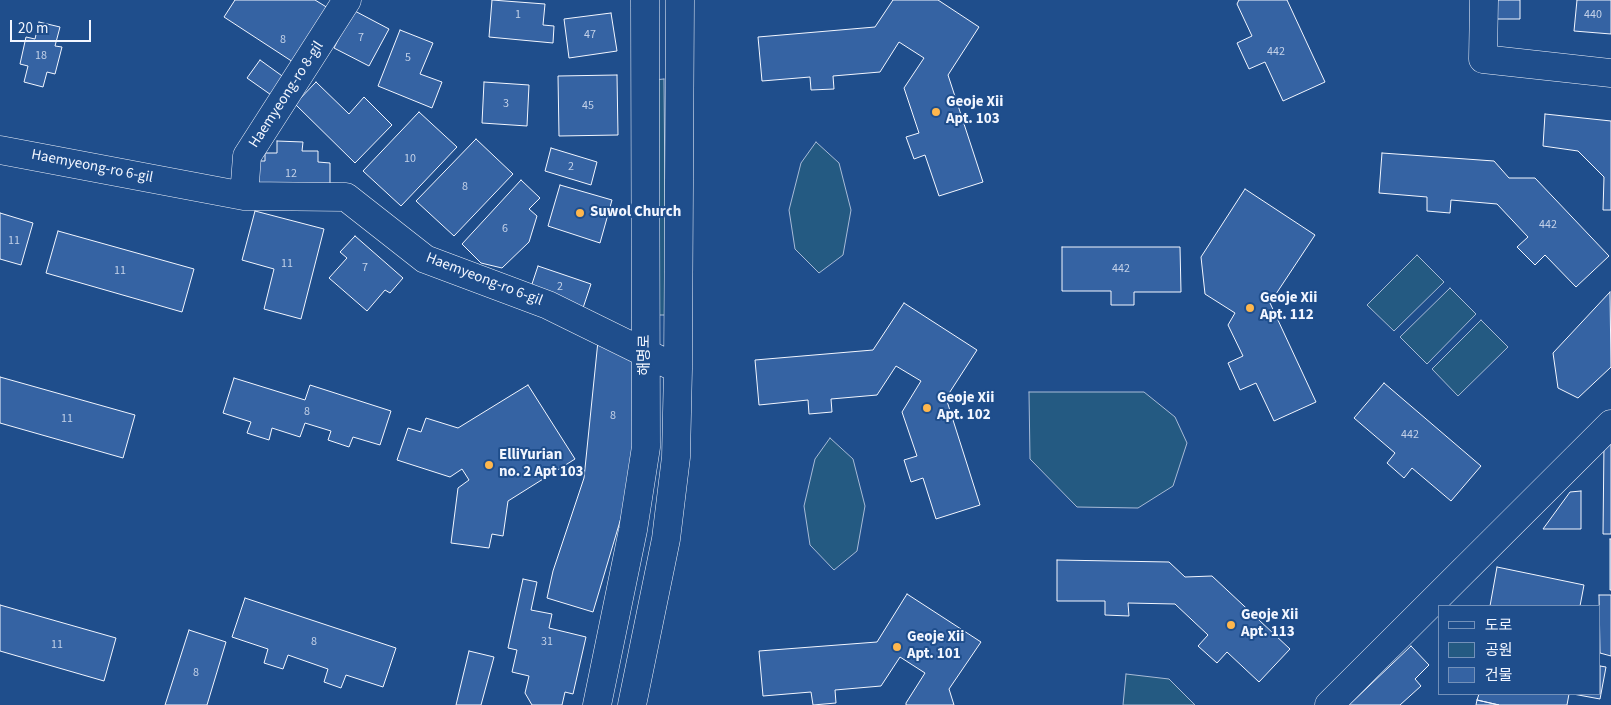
<!DOCTYPE html>
<meta charset="utf-8">
<style>
body{margin:0}
#map{position:relative;width:1611px;height:705px;overflow:hidden;background:#1f4e8c;font-family:"Source Sans 3","Noto Sans KR",sans-serif}
canvas{display:block}
.legend{position:absolute;left:1438px;top:605px;width:162px;height:90px;box-sizing:border-box;background:#1f4e8c;border:1px solid #7391ba;margin:0;padding:6px 9px;list-style:none;font-size:15px;color:#f2f6ff}
.legend li{display:flex;align-items:center;gap:10px;height:25px}
.legend b{width:25px;border:1px solid #7391ba}
.scale{position:absolute;left:10px;top:20px;width:81px;height:22px;box-sizing:border-box;border:2px solid #f2f6ff;border-top:0;padding-left:6px;font-size:15px;line-height:18px;white-space:nowrap;color:#f2f6ff;-webkit-text-stroke:4px #1f4e8c;paint-order:stroke}
</style>
<div id="map">
<canvas width="1611" height="705"></canvas>
<ul class="legend">
<li><b style="height:6px;background:#1f4e8c"></b>도로</li>
<li><b style="height:14px;background:#245a82"></b>공원</li>
<li><b style="height:14px;background:#3563a3"></b>건물</li>
</ul>
<div class="scale">20 m</div>
</div>
<script>
const context = document.querySelector('canvas').getContext('2d');
context.lineJoin = 'round';
function fill(path, color) {
  context.fillStyle = color;
  context.fill(path, 'evenodd');
}
function toPath(rows) {
  const path = new Path2D();
  for (const r of rows) {
    path.moveTo(r[0], r[1]);
    for (let i = 2; i < r.length; i += 2) path.lineTo(r[i], r[i + 1]);
  }
  return path;
}
function stroke(path, color, width, dash) {
  context.strokeStyle = color;
  context.lineWidth = width;
  context.lineCap = dash ? 'butt' : 'round';
  context.setLineDash(dash || []);
  context.stroke(path);
}
function write(font, color, halo, rows, align = 'center') {
  context.font = font + ' "Source Sans 3","Noto Sans KR",sans-serif';
  context.lineWidth = 4;
  context.setLineDash([]);
  context.textBaseline = 'middle';
  context.strokeStyle = halo;
  context.fillStyle = color;
  for (const [text, x, y, turn = 0] of rows) {
    context.save();
    context.translate(x, y);
    context.rotate((+turn || 0) * Math.PI / 180);
    context.textAlign = isNaN(turn) ? turn : align;
    if (halo) context.strokeText(text, 0, 0);
    context.fillText(text, 0, 0);
    context.restore();
  }
}
const green = toPath([
 [664,79,666,315,656,315,653,80,664,79],
 [816,142,839,163,851,210,843,255,819,273,795,249,789,210,801,163,816,142],
 [1417,255,1444,282,1394,331,1367,305,1417,255],
 [1450,288,1476,314,1427,364,1400,337,1450,288],
 [1481,320,1508,347,1458,396,1432,369,1481,320],
 [1029,392,1144,392,1175,417,1187,443,1173,486,1138,508,1077,507,1030,459,1029,392],
 [830,438,853,459,865,506,857,551,834,570,810,545,804,506,815,459,830,438],
 [1126,674,1169,679,1195,705,1123,705,1126,674]
]);
const building = toPath([
 [235,0,315,0,328,8,293,62,224,17,235,0],
 [492,0,545,4,543,25,554,26,553,43,489,37,492,0],
 [893,0,938,0,979,27,948,75,983,182,939,196,925,155,914,159,906,137,919,133,904,88,924,58,899,42,880,72,833,76,834,89,811,90,810,77,762,81,758,37,875,27,893,0],
 [1239,0,1287,0,1325,82,1283,101,1265,62,1249,69,1237,43,1252,36,1237,4,1239,0],
 [1496,0,1520,0,1520,19,1496,19,1496,0],
 [1577,0,1611,0,1611,34,1574,31,1577,0],
 [353,10,389,29,369,66,334,48,353,10],
 [611,13,617,51,569,58,564,19,611,13],
 [39,22,60,27,55,46,62,47,55,74,47,72,43,87,24,82,28,66,20,64,26,37,35,39,39,22],
 [400,30,433,43,420,74,442,82,432,108,378,86,400,30],
 [260,60,285,78,274,97,247,78,260,60],
 [617,75,618,135,559,136,558,76,617,75],
 [316,82,349,114,364,97,392,125,355,163,295,104,316,82],
 [484,82,529,85,527,126,482,123,484,82],
 [419,112,457,147,401,206,363,171,419,112],
 [1545,114,1611,121,1611,210,1603,210,1604,177,1578,151,1543,146,1545,114],
 [476,139,513,174,454,236,416,201,476,139],
 [277,141,303,142,302,151,318,151,318,162,330,163,330,186,252,186,252,161,265,161,265,153,277,153,277,141],
 [551,148,597,162,591,185,545,171,551,148],
 [1382,153,1494,161,1509,178,1535,178,1609,256,1576,287,1545,255,1535,265,1517,247,1528,237,1497,204,1451,200,1450,213,1427,211,1427,197,1379,193,1382,153],
 [521,180,540,198,529,209,537,216,529,242,502,268,481,263,462,244,521,180],
 [560,185,612,200,600,243,548,226,560,185],
 [1245,189,1315,235,1270,303,1316,402,1274,421,1256,383,1240,390,1228,363,1243,356,1228,325,1235,313,1205,294,1201,257,1245,189],
 [255,211,324,229,301,319,264,309,274,269,242,260,255,211],
 [0,213,33,223,21,265,0,259,0,213],
 [58,231,194,269,182,312,46,273,58,231],
 [355,236,403,278,390,293,385,290,367,311,329,278,347,258,340,252,355,236],
 [1062,247,1180,247,1181,292,1134,292,1134,305,1111,305,1111,291,1062,291,1062,247],
 [538,266,591,284,583,308,530,290,538,266],
 [1610,292,1611,367,1578,398,1558,388,1553,353,1610,292],
 [904,303,977,350,946,398,980,505,936,519,923,478,911,482,904,460,917,456,902,412,921,381,896,366,877,395,831,399,832,412,809,414,808,400,759,405,755,360,873,350,904,303],
 [598,341,641,354,629,491,593,612,547,598,553,571,584,478,598,341],
 [0,377,135,415,123,458,0,423,0,377],
 [234,378,305,400,310,385,391,411,380,445,353,437,349,447,328,440,331,431,305,423,300,437,272,428,269,440,247,433,251,422,223,413,234,378],
 [1384,383,1481,466,1451,501,1412,468,1404,478,1387,463,1395,453,1354,418,1384,383],
 [528,385,575,459,508,501,503,536,492,534,489,548,451,543,458,488,469,480,462,469,450,477,397,460,408,428,421,432,426,418,458,428,528,385],
 [1611,442,1611,534,1603,534,1604,443,1611,442],
 [1581,491,1581,529,1543,529,1570,492,1581,491],
 [1610,539,1611,539,1611,590,1610,590,1610,539],
 [1057,560,1169,562,1185,577,1212,576,1290,649,1259,682,1227,652,1217,663,1198,646,1208,635,1175,604,1128,603,1129,616,1105,615,1105,601,1057,601,1057,560],
 [1497,567,1584,585,1580,606,1490,606,1497,567],
 [523,579,537,582,531,610,552,614,549,628,586,637,573,694,565,692,562,705,532,705,525,693,529,676,512,672,517,650,508,648,523,579],
 [907,594,981,642,949,689,954,705,906,705,906,703,925,673,900,657,881,686,835,690,836,703,813,705,811,692,763,696,759,651,877,642,907,594],
 [1599,595,1611,595,1611,656,1600,653,1599,595],
 [245,598,396,648,383,687,346,675,341,688,324,682,328,669,288,655,283,669,264,663,268,649,232,637,245,598],
 [0,605,116,638,104,681,0,651,0,605],
 [189,630,226,642,207,705,165,705,189,630],
 [1411,646,1429,665,1415,679,1421,686,1400,705,1349,705,1411,646],
 [469,651,494,657,481,705,456,705,469,651],
 [1600,666,1606,667,1600,699,1573,694,1600,694,1600,666],
 [1479,694,1569,694,1567,705,1499,705,1477,700,1479,694],
 [1477,700,1499,705,1476,705,1477,700]
]);
const minor = toPath([
 [1484,0,1483,59,1611,73],
 [0,150,244,196,346,197,425,259,548,305,678,369],
 [244,196,247,156,347,0],
 [597,705,633,530,646,447,645,0],
 [632,705,666,539,676,457,678,369,680,0],
 [1329,705,1611,424]
]);
const markers = [
 [936,112,5,"#ffb74d"],
 [580,213,5,"#ffb74d"],
 [1250,308,5,"#ffb74d"],
 [927,408,5,"#ffb74d"],
 [489,465,5,"#ffb74d"],
 [1231,625,5,"#ffb74d"],
 [897,647,5,"#ffb74d"]
];
const numberNames = [
 ["1",518,15],
 ["440",1593,15],
 ["47",590,35],
 ["7",361,38],
 ["8",283,40],
 ["442",1276,52],
 ["18",41,56],
 ["5",408,58],
 ["3",506,104],
 ["45",588,106],
 ["10",410,159],
 ["2",571,167],
 ["12",291,174],
 ["8",465,187],
 ["442",1548,225],
 ["6",505,229],
 ["11",14,241],
 ["11",287,264],
 ["7",365,268],
 ["442",1121,269],
 ["11",120,271],
 ["2",560,287],
 ["8",307,412],
 ["8",613,416],
 ["11",67,419],
 ["442",1410,435],
 ["8",314,642],
 ["31",547,642],
 ["11",57,645],
 ["8",196,673]
];
const streetNames = [
 ["Haemyeong-ro 8-gil",287,95,-57],
 ["Haemyeong-ro 6-gil",92,167,11],
 ["Haemyeong-ro 6-gil",484,280,21],
 ["해명로",646,355,-90]
];
const poiNames = [
 ["Geoje Xii",946,103],
 ["Apt. 103",946,120],
 ["Suwol Church",590,213],
 ["Geoje Xii",1260,299],
 ["Apt. 112",1260,316],
 ["Geoje Xii",937,399],
 ["Apt. 102",937,416],
 ["ElliYurian",499,456],
 ["no. 2 Apt 103",499,473],
 ["Geoje Xii",1241,616],
 ["Apt. 113",1241,633],
 ["Geoje Xii",907,638],
 ["Apt. 101",907,655]
];
fill(green, '#245a82');
stroke(green, '#a8bbd7', 1);
fill(building, '#3563a3');
stroke(building, '#f2f6ff', 1);
stroke(minor, '#f2f6ff', 29);
stroke(minor, '#1f4e8c', 28);
for (const [x, y, r, color] of markers) {
  const dot = new Path2D();
  dot.arc(x, y, r, 0, 2 * Math.PI);
  context.fillStyle = color;
  context.fill(dot);
  stroke(dot, '#1f4e8c', 2);
}
write('12px', '#c3d1e8', null, numberNames);
write('15px', '#f2f6ff', '#1f4e8c', streetNames);
write('bold 15px', '#f2f6ff', '#1f4e8c', poiNames, 'left');
</script>
